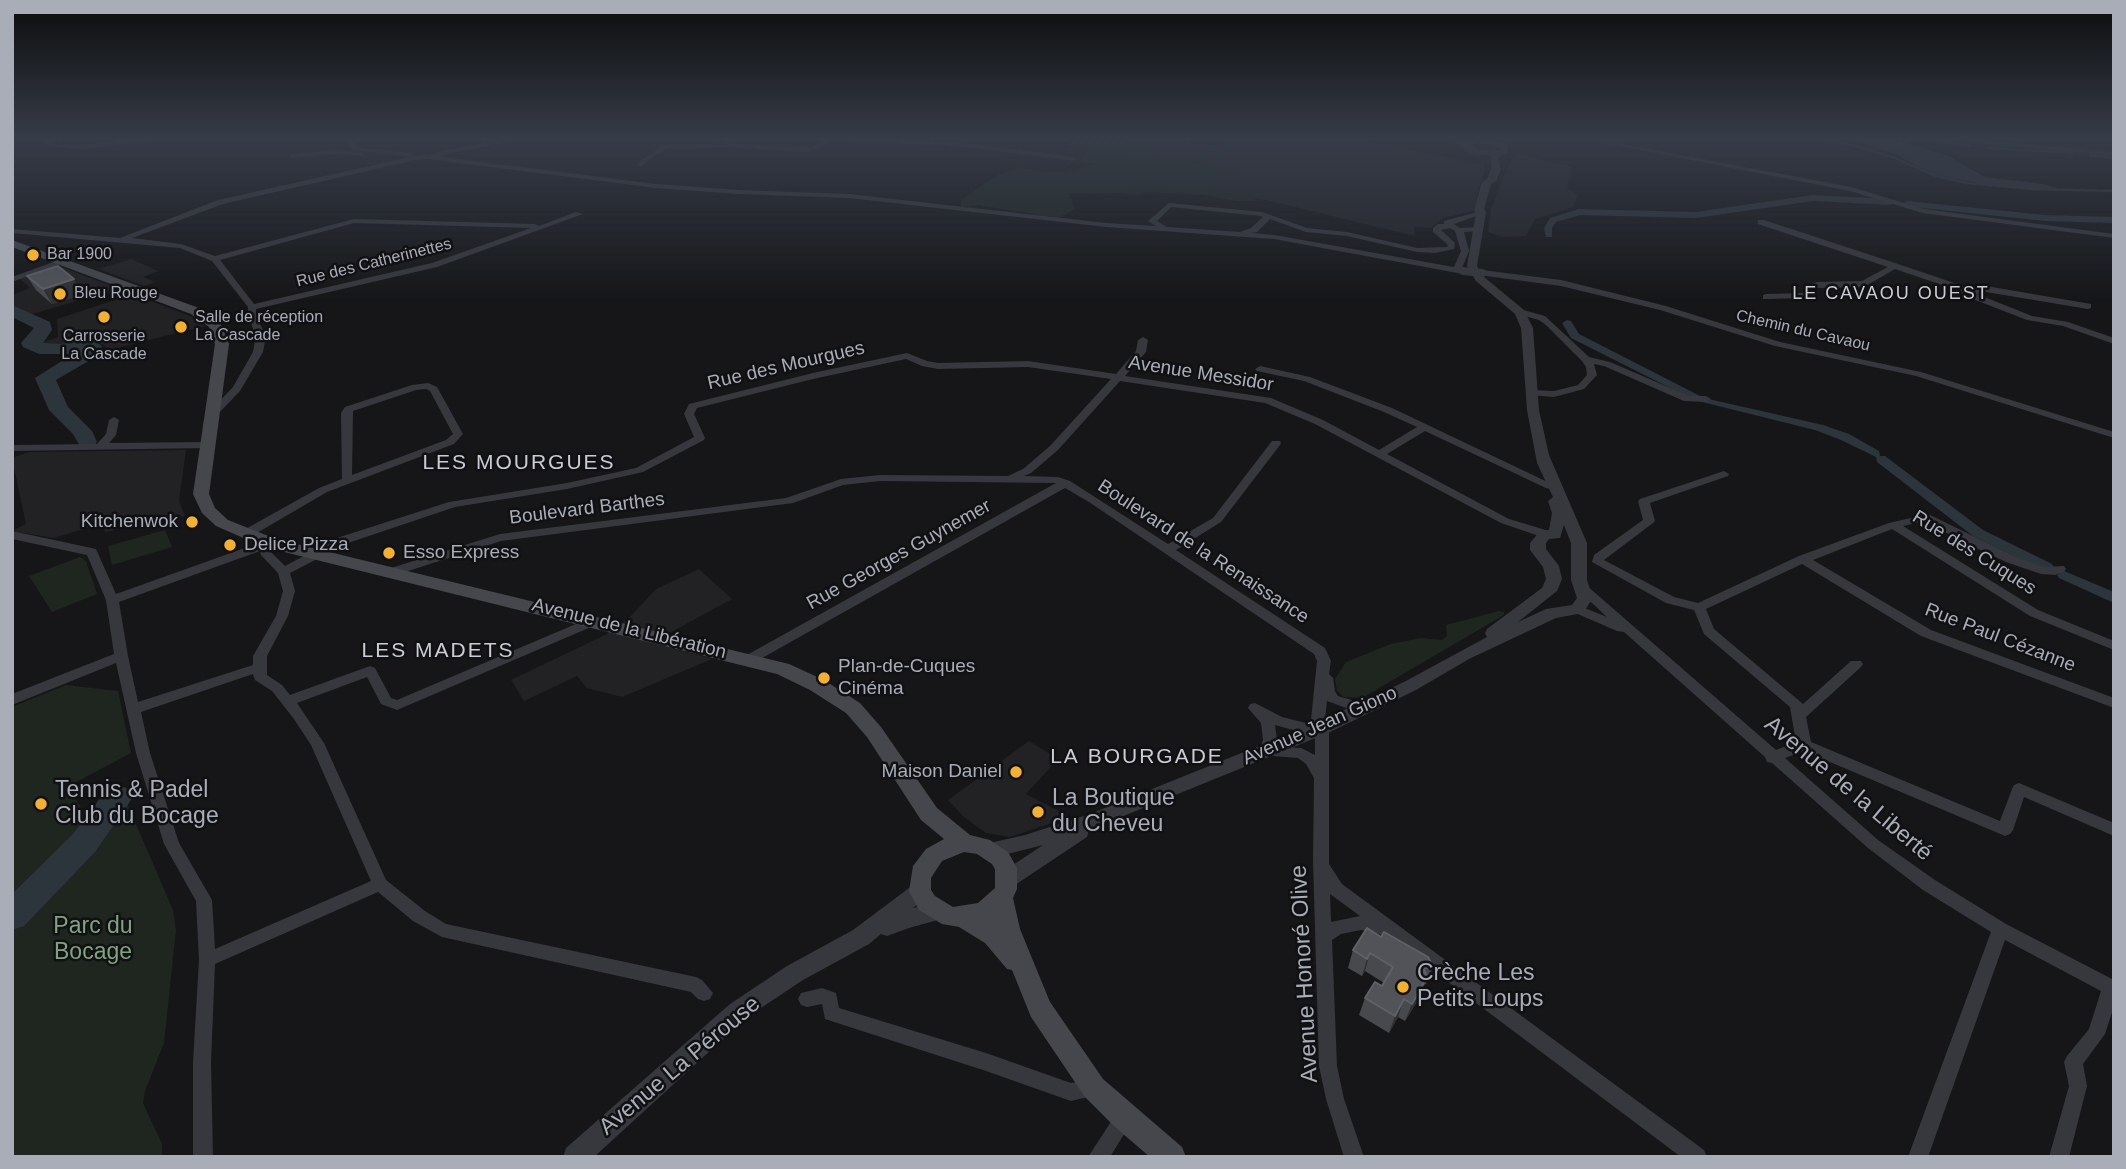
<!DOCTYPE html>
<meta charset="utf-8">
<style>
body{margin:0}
#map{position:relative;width:2126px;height:1169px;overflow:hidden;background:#161618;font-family:Helvetica,sans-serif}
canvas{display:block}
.frame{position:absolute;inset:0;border:14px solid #a8adb8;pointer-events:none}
</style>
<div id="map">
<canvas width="2126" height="1169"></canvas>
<div class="frame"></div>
</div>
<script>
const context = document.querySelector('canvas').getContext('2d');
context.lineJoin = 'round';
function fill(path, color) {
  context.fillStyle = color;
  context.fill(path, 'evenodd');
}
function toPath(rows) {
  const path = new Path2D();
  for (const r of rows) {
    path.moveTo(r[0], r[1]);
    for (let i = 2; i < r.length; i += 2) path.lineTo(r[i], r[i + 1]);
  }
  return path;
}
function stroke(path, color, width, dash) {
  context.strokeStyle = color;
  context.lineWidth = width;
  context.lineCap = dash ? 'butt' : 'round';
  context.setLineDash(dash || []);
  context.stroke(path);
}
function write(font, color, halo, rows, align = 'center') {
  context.font = font + ' Helvetica,sans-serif';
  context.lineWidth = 5;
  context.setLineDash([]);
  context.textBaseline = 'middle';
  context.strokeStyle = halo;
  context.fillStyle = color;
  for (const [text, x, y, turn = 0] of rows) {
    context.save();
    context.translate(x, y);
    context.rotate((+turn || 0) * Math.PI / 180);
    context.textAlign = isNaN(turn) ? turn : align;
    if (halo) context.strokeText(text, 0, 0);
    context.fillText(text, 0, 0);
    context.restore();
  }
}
const built = toPath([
 [1134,138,1220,146,1232,138,1353,138,1484,165,1484,171,1473,211,1443,218,1430,228,1414,227,1415,236,1258,198,1144,192,1141,195,1080,189],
 [1519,154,1572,167,1567,188,1578,195,1573,207,1535,219,1526,236,1502,237,1488,232,1491,209,1506,171,1513,158,1516,158],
 [131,259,158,271,143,277,155,282,144,286,99,269],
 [56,265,119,289,32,314,12,308,12,295,30,288,19,278],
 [133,294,195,318,205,326,109,350,102,344,89,342,51,347,41,343,58,337,57,319],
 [186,450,179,501,185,516,105,532,103,523,54,538,12,531,26,524,12,458,29,452],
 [699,569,732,599,651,643,712,659,622,697,587,688,577,676,524,701,511,680,607,634,628,619,656,589],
 [1029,741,1058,759,1026,794,1070,817,1010,837,986,833,963,816,948,800]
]);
const green = toPath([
 [1078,138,1134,138,1111,160,1129,153,1152,153,1172,160,1208,162,1216,167,1236,166,1238,172,1216,175,1208,187,1222,194,1251,195,1257,201,1236,201,1198,194,1157,190,1097,194,1069,193,1075,209,1058,218,978,205,961,207,961,200,996,176,1018,167,1046,172,1067,172,1096,164,1078,162,1088,150,1066,145],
 [165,530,172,547,112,565,108,546],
 [80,557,86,561,97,594,52,612,29,576],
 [1499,611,1504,612,1504,615,1362,698,1344,697,1337,691,1335,679,1346,662,1391,644,1421,638,1442,640,1447,636,1446,625],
 [66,685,118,691,131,753,67,787,87,816,109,800,123,794,173,910,176,930,164,1043,145,1091,143,1103,162,1144,162,1157,12,1157,12,707]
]);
const water = toPath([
 [1891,138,1948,156,1985,177,2043,184,2062,190,1993,186,1932,174,1895,154,1851,139]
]);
const stream = toPath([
 [1809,138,1852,145,1895,158,1933,175,1966,183,2033,189,2114,191],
 [1919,138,1970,146],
 [1988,148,2072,153],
 [2090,155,2114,158]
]);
const canal = toPath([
 [1813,195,1890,199,1894,202,1890,205,1813,201,1696,218,1580,215,1556,222,1552,228,1552,237,1546,237,1544,228,1550,218,1579,209,1696,212,1813,195],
 [1907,201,2045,215,2114,217,2114,223,2045,221,1904,206,1903,204,1907,201],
 [1567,320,1571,321,1579,334,1704,398,1823,425,1849,434,1879,451,1880,456,1885,456,1983,530,2052,564,2054,567,2047,571,2042,570,1973,536,1877,462,1876,457,1841,440,1815,430,1694,400,1571,338,1562,323,1567,320],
 [2064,571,2114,592,2114,603,2059,578,2057,575,2064,571]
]);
const river = toPath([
 [12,305,50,322,52,330,43,343,60,344,93,340,102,346,100,353,92,359,56,380,68,407,92,431,97,442,94,446,80,446,73,434,49,410,35,378,73,354,39,354,23,347,21,343,34,328,12,317,12,305],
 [118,785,129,789,133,797,95,852,24,926,12,930,12,894,73,834,107,789,118,785]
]);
const minor = toPath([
 [35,138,43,138,52,143,78,145,146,138,168,138,165,140,78,149,48,146,35,138],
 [350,138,356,138,355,145,357,147,411,153,413,154,414,156,433,154,436,152,513,138,527,138,442,155,442,157,656,184,738,190,849,194,1106,223,1156,226,1148,221,1169,203,1262,212,1307,228,1347,232,1417,248,1447,247,1448,245,1433,232,1433,228,1438,224,1444,224,1444,221,1481,211,1485,213,1454,224,1460,228,1479,227,1483,229,1479,231,1464,232,1469,251,1462,268,1467,271,1463,274,1274,239,1106,227,849,198,738,194,656,188,428,159,415,160,223,204,132,238,181,244,215,256,354,219,535,224,539,226,576,212,583,214,437,267,256,309,256,316,266,336,263,352,240,391,217,415,213,416,208,413,233,387,253,352,256,336,248,316,248,307,212,261,180,248,12,233,12,229,120,238,218,200,410,157,353,150,348,145,350,138],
 [1171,207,1261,216,1263,217,1251,228,1240,232,1167,227,1157,221,1171,207],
 [1270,219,1306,232,1347,236,1417,252,1435,253,1454,249,1455,243,1441,230,1450,228,1455,231,1461,251,1454,267,1274,235,1251,233,1257,232,1270,219],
 [354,223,531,228,432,263,254,304,220,260,354,223],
 [827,138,835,138,816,150,804,152,729,147,665,149,641,166,635,165,663,145,729,143,804,148,812,147,827,138],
 [1578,138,1591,138,1851,187,1924,209,2114,234,2114,238,1923,213,1850,191,1578,138],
 [1939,138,1963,138,2114,152,2114,156,1942,140,1939,138],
 [849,139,958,142,1074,157,1077,159,1074,161,958,146,847,142,847,140,849,139],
 [337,150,362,152,365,154,362,156,337,154,292,158,289,156,292,154,337,150],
 [1758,220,1764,220,1898,264,1963,286,1969,291,1986,286,2091,304,2091,308,2088,309,1986,292,1977,294,2032,316,2068,322,2114,338,2114,344,2063,326,2027,320,1965,296,1957,290,1895,269,1864,287,1817,288,1810,297,1807,298,1763,299,1763,295,1766,294,1804,293,1809,284,1817,282,1862,281,1888,267,1758,224,1758,220],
 [59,260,66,262,12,282,12,277,59,260],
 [1482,270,1561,280,1666,306,1780,342,1921,372,2114,432,2114,438,1916,376,1775,346,1660,310,1561,286,1479,275,1478,273,1482,270],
 [1520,309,1545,316,1589,357,1610,362,1689,396,1706,396,1711,399,1706,402,1684,401,1604,366,1594,364,1597,375,1584,389,1554,397,1528,395,1526,393,1531,390,1554,391,1578,385,1587,375,1586,367,1582,361,1546,325,1539,320,1517,314,1516,312,1520,309],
 [1143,337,1148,340,1146,352,1125,376,1271,398,1323,420,1379,450,1417,427,1384,412,1304,381,1257,371,1255,369,1260,366,1310,377,1392,408,1556,486,1550,489,1546,488,1425,431,1387,454,1509,519,1549,531,1551,534,1545,538,1501,523,1315,424,1265,403,1120,381,1058,450,1031,473,1024,476,1058,477,1070,481,1168,544,1213,518,1272,441,1280,441,1281,443,1280,445,1221,522,1176,550,1325,648,1331,661,1329,674,1333,678,1335,691,1338,696,1368,705,1370,709,1368,713,1363,714,1327,701,1325,720,1329,728,1329,864,1342,884,1704,1150,1707,1157,1681,1157,1387,936,1361,930,1341,934,1332,940,1337,1066,1344,1099,1364,1157,1344,1157,1326,1099,1319,1066,1313,860,1314,778,1306,764,1298,758,1261,755,1259,751,1263,740,1261,723,1248,708,1250,704,1255,703,1282,717,1314,725,1311,720,1317,661,1314,654,1089,502,1065,488,755,662,750,664,745,662,743,659,745,656,1056,483,880,481,843,485,793,503,501,541,399,574,391,574,389,571,391,568,500,534,786,498,841,479,880,475,1008,476,1023,469,1050,446,1111,379,1028,367,938,369,922,366,906,359,813,379,697,408,694,414,705,438,704,440,643,472,567,489,455,507,348,543,290,573,295,591,288,616,267,656,267,675,282,685,290,695,370,666,375,668,391,698,397,700,590,618,598,618,600,621,598,624,397,710,381,704,367,677,297,703,324,743,386,880,425,911,446,924,696,977,702,980,713,993,710,999,704,1001,698,999,691,992,442,937,413,921,378,892,215,964,211,1062,213,1157,193,1157,193,1062,199,960,196,901,164,844,136,753,116,663,12,705,12,694,114,654,106,600,87,555,12,539,12,531,96,549,116,594,270,539,276,543,271,552,285,566,340,537,449,502,567,483,636,468,694,437,684,414,689,404,813,373,907,353,927,361,938,363,1028,361,1116,374,1136,351,1138,340,1143,337],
 [260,551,261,555,278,573,283,591,276,616,253,656,253,665,138,702,128,656,119,602,260,551],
 [253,674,255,680,272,691,294,719,311,745,371,881,215,949,212,900,179,843,150,753,141,712,253,674],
 [1275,725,1315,736,1315,755,1301,748,1275,746,1277,740,1275,725],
 [1330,893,1330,894,1360,916,1331,922,1330,893],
 [428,383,437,387,463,434,454,444,327,492,250,537,242,537,240,534,242,531,319,488,342,479,341,413,345,407,412,385,428,383],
 [426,389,430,391,453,434,446,440,352,475,353,411,416,390,426,389],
 [114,417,119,420,116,435,109,443,207,442,212,445,207,448,12,451,12,445,97,444,106,434,109,420,114,417],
 [1724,471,1729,474,1728,476,1650,503,1655,521,1653,523,1604,560,1674,597,1698,603,1799,556,1889,523,1928,514,2014,556,2043,567,2064,566,2066,569,2064,572,2055,575,2041,574,2006,562,1959,540,1926,521,1903,526,2038,610,2114,641,2114,650,2030,616,1892,529,1813,560,1931,630,2114,698,2114,708,1921,636,1802,564,1706,609,1714,629,1803,704,1851,661,1861,661,1863,664,1861,667,1806,717,1811,742,2000,821,2012,789,2014,785,2019,783,2114,823,2114,836,2024,797,2013,830,2010,834,2005,836,1804,751,1785,758,1878,840,1935,880,2006,924,2114,980,2114,1006,2105,1034,2083,1064,2087,1086,2069,1157,2049,1157,2069,1086,2064,1062,2067,1056,2089,1029,2101,991,2005,940,1928,1157,1908,1157,1991,932,1923,890,1868,848,1772,763,1767,762,1765,757,1624,632,1617,631,1573,612,1571,609,1577,605,1607,617,1576,588,1578,585,1586,585,1776,750,1796,742,1790,707,1704,634,1694,610,1666,603,1592,562,1594,555,1643,520,1638,501,1640,499,1724,471],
 [822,988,836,993,839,1008,986,1053,1071,1083,1094,1079,1101,1082,1103,1088,1101,1094,1071,1101,986,1071,831,1021,825,1019,822,1004,807,1007,801,1005,798,999,801,993,822,988],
 [1125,1109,1132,1111,1134,1118,1110,1157,1088,1157,1118,1111,1125,1109]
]);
const tertiary = toPath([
 [1442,138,1465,141,1481,138,1502,143,1506,138,1515,138,1508,146,1507,154,1500,156,1498,159,1501,169,1496,181,1491,184,1484,209,1486,212,1477,266,1484,277,1524,310,1533,328,1539,410,1549,455,1587,543,1587,580,1593,598,1583,613,1556,618,1469,659,1416,690,1328,733,1089,830,1087,837,1015,885,1008,888,1001,885,998,879,1001,873,1043,845,992,858,985,856,982,850,985,844,1025,835,1090,814,1316,723,1404,682,1487,637,1485,633,1487,629,1542,588,1546,579,1543,567,1530,550,1530,543,1540,531,1549,530,1552,513,1548,501,1553,497,1537,463,1527,410,1521,328,1515,314,1476,281,1467,266,1476,213,1474,210,1482,182,1487,179,1491,169,1491,156,1472,154,1465,151,1462,146,1442,138],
 [1479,143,1500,148,1500,150,1477,150,1470,145,1479,143],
 [1564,525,1571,543,1571,580,1577,598,1572,605,1546,609,1518,622,1557,591,1562,579,1559,566,1546,549,1546,543,1549,539,1560,538,1564,525],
 [920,882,927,885,930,891,927,897,913,908,938,903,945,906,948,912,945,918,909,928,887,936,881,934,869,944,803,980,746,1018,594,1157,563,1157,566,1148,730,1004,787,966,853,930,913,885,920,882]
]);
const secondary = toPath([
 [12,240,199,308,220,322,229,344,209,494,215,508,228,520,276,539,789,664,824,680,860,703,881,727,937,808,970,835,990,840,1008,852,1017,868,1017,889,1013,898,1020,929,1050,1002,1103,1079,1182,1147,1186,1157,1150,1157,1115,1127,1085,1097,1031,1017,1012,970,1007,969,985,943,959,927,942,924,919,910,909,891,913,866,926,849,944,839,921,820,867,737,846,713,810,690,777,674,264,547,216,526,202,513,193,494,215,344,209,327,191,314,12,247,12,240],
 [964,852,977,854,992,864,995,869,995,888,978,903,953,907,935,896,931,890,931,878,942,861,964,852]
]);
const minorBridge = toPath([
 [1463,271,1482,273]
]);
const wall = toPath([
 [27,276,83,294,52,304,36,290],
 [1353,950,1433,967,1426,984,1424,985,1421,995,1405,1021,1398,1017,1389,1033,1359,1015,1365,998,1382,986,1384,983,1365,971,1362,976,1348,968]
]);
const shadedWall = toPath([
 [74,279,83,294,52,304,43,289],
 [1370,953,1365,971,1362,976,1367,959],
 [1427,977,1421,995,1405,1021,1412,1004],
 [1404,999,1398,1017,1389,1033,1395,1016]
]);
const building = toPath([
 [58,266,74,279,43,289,27,276,58,266],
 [1367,928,1381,937,1384,932,1428,957,1433,967,1423,968,1427,977,1412,1004,1404,999,1395,1016,1365,998,1375,982,1382,986,1393,967,1370,953,1367,959,1353,950,1367,928]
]);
const markers = [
 [33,255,7,"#f2b134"],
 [60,294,7,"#f2b134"],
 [104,317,7,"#f2b134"],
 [181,327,7,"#f2b134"],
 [192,522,7,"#f2b134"],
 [230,545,7,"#f2b134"],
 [389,553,7,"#f2b134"],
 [824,678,7,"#f2b134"],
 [1016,772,7,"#f2b134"],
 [41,804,7,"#f2b134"],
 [1038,812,7,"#f2b134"],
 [1403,987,7,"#f2b134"]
];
const farPoinames = [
 ["Bar 1900",47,255],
 ["Bleu Rouge",74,294],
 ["Salle de réception",195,318],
 ["La Cascade",195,336],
 ["Carrosserie",104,337,"center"],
 ["La Cascade",104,355,"center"]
];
const farStreetnames = [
 ["Rue des Catherinettes",374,263,-14],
 ["Chemin du Cavaou",1803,331,13]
];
const farNeighbourhoodnames = [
 ["LE CAVAOU OUEST",1891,294]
];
const streetNames = [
 ["Rue des Mourgues",786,366,-13],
 ["Avenue Messidor",1201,374,9],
 ["Boulevard Barthes",587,509,-7],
 ["Boulevard de la Renaissance",1203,552,33],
 ["Rue des Cuques",1974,553,32],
 ["Rue Georges Guynemer",899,555,-29],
 ["Avenue de la Libération",629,629,14],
 ["Rue Paul Cézanne",2000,638,21],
 ["Avenue Jean Giono",1320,726,-24]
];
const poiNames = [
 ["Kitchenwok",178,522,"right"],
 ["Delice Pizza",244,545],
 ["Esso Express",403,553],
 ["Plan-de-Cuques",838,667],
 ["Cinéma",838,689],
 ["Maison Daniel",1002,772,"right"]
];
const neighbourhoodNames = [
 ["LES MOURGUES",519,463],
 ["LES MADETS",438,651],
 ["LA BOURGADE",1137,757]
];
const nearStreetnames = [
 ["Avenue de la Liberté",1848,789,40],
 ["Avenue Honoré Olive",1305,974,-93],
 ["Avenue La Pérouse",680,1066,-40]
];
const nearPoinames = [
 ["Tennis & Padel",55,791],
 ["Club du Bocage",55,817],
 ["La Boutique",1052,799],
 ["du Cheveu",1052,825],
 ["Crèche Les",1417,974],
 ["Petits Loups",1417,1000]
];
const nearParknames = [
 ["Parc du",93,927],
 ["Bocage",93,953]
];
fill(built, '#222225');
fill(green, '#1e261f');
fill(water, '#2c353c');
stroke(stream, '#2c353c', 2.5);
fill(canal, '#2c353c');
fill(river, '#2c353c');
fill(minor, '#37383d');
fill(tertiary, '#37383d');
fill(secondary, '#45474d');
stroke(minorBridge, '#37383d', 8);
fill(wall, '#47494d');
fill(shadedWall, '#2f3033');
fill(building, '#525359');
stroke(building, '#5f6168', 2);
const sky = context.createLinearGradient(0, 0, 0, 302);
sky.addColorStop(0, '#0c0c0d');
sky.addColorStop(0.46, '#363c48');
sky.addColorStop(1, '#363c4800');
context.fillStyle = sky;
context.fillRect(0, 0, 2126, 302);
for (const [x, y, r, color] of markers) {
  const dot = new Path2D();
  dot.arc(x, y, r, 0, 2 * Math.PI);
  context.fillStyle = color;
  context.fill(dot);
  stroke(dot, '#111113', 2.5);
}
write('16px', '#a8adb8', '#111113', farPoinames, 'left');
write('16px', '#a8adb8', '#111113', farStreetnames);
context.letterSpacing = '2px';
write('18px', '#c9ccd4', '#111113', farNeighbourhoodnames);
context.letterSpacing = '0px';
write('19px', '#a8adb8', '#111113', streetNames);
write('19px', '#a8adb8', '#111113', poiNames, 'left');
context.letterSpacing = '2px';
write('21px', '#c9ccd4', '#111113', neighbourhoodNames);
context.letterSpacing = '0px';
write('23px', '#a8adb8', '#111113', nearStreetnames);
write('23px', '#a8adb8', '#111113', nearPoinames, 'left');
write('23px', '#7fa381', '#111113', nearParknames);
</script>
